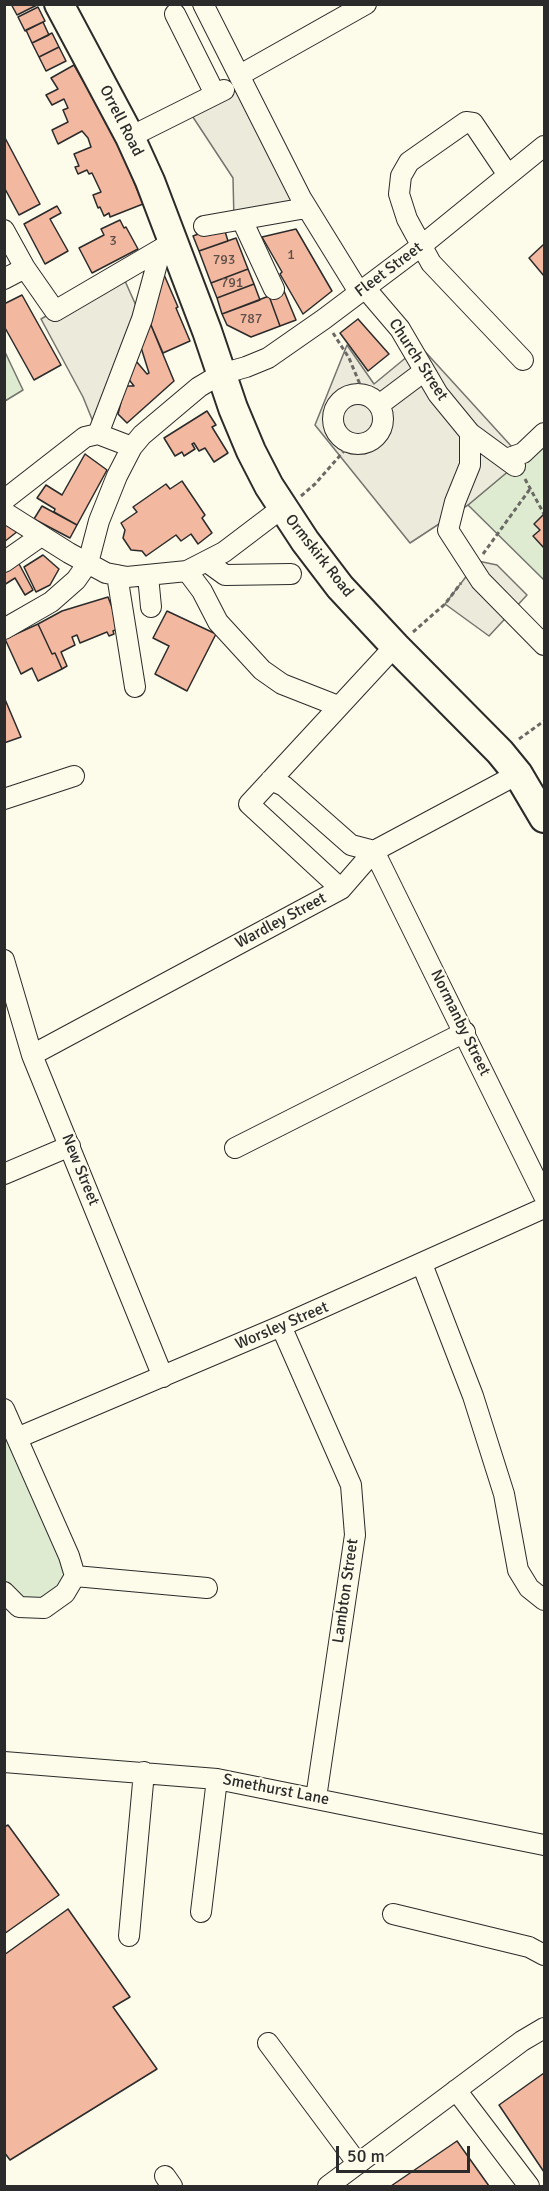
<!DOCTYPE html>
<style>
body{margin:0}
#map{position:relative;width:549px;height:2191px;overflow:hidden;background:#fdfbea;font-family:Signika,sans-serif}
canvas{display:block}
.frame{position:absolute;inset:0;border:6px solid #2b2b2b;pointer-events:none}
.scale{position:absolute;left:336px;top:2146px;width:134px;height:27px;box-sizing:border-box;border:3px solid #2b2b2b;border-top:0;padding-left:8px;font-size:18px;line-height:21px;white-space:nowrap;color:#2b2b2b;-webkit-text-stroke:4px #fdfbea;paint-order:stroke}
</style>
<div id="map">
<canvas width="549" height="2191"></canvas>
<div class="frame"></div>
<div class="scale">50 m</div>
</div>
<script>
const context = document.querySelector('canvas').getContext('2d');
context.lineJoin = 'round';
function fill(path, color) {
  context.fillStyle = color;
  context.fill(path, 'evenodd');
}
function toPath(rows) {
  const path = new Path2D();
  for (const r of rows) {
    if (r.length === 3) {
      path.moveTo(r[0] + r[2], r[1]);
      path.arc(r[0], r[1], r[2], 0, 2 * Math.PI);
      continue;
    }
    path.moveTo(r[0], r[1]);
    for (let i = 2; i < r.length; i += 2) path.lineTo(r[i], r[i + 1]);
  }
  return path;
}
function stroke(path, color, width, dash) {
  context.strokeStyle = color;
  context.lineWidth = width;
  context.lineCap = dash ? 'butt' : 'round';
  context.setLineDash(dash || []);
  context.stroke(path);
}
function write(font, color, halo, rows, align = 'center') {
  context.font = font + ' Signika,sans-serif';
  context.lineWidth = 4.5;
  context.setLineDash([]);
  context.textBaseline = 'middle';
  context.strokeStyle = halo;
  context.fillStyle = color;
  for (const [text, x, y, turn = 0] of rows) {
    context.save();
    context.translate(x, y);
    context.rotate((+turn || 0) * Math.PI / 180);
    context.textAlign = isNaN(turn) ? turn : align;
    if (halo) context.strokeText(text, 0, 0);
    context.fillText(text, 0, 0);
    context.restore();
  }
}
const green = toPath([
 [5,352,23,390,5,401,4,401,5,352],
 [544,441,544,580,468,505,544,441],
 [4,1407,75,1576,44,1608,5,1592,4,1407]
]);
const parking = toPath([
 [240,75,301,198,234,221,233,178,187,108,240,75],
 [121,272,142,319,98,434,83,397,41,319,121,272],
 [347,345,374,384,420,346,523,459,468,505,410,543,315,425,347,345],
 [478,561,497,565,527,595,489,636,445,604,478,561]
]);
const building = toPath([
 [11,4,36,4,37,5,17,15,11,4],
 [38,7,45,21,25,31,18,17,38,7],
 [43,22,49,35,32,43,26,30,43,22],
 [52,33,59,47,39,57,32,43,52,33],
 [59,47,66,61,46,71,39,57,59,47],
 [74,65,115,136,143,204,110,217,109,213,104,216,100,207,98,208,93,195,101,192,92,173,89,174,87,170,78,174,75,167,79,166,74,154,91,147,88,138,82,131,58,144,52,130,68,122,63,110,68,108,64,99,52,105,46,95,58,89,51,78,74,65],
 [4,136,40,204,19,215,4,187,4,136],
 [57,206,61,213,50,219,68,251,45,264,24,224,57,206],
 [120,220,124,228,126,227,138,249,92,273,79,248,104,235,101,229,120,220],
 [223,225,228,241,199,251,193,236,223,225],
 [296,229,332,291,303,314,280,274,282,272,262,237,296,229],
 [236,238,248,269,211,283,199,251,236,238],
 [544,244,544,276,529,258,544,244],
 [248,269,254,284,217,298,211,283,248,269],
 [162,270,178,307,176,308,190,341,163,353,145,311,162,270],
 [254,284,260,300,222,314,217,298,254,284],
 [284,291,296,320,280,326,269,296,284,291],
 [22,295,61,365,34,380,4,326,4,304,22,295],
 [269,296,280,326,251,337,227,325,222,314,269,296],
 [148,318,174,381,127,423,118,414,125,386,134,386,123,372,136,361,147,374,149,373,139,341,148,318],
 [358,319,389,354,368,371,340,333,358,319],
 [207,411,216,425,212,427,228,453,214,462,205,448,199,451,194,443,192,444,195,449,184,456,182,452,175,456,164,438,207,411],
 [85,454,107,470,77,525,54,512,55,509,37,498,46,485,62,495,85,454],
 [182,481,205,515,202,518,212,533,198,544,191,534,181,541,176,535,146,556,142,551,131,550,123,538,125,530,121,523,137,512,133,507,166,484,170,489,182,481],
 [42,506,77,525,70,538,34,519,42,506],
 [544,514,544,548,533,536,540,530,534,524,544,514],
 [4,523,18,531,4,542,4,523],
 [43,555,59,569,50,585,36,592,24,567,43,555],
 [18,562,33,590,25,595,15,578,4,585,4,569,18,562],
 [108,597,120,628,113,631,114,634,109,636,107,632,80,643,77,635,72,637,75,645,61,652,67,666,62,669,55,653,52,654,38,624,62,611,108,597],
 [167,611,216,634,187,691,155,674,169,646,153,638,167,611],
 [38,624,52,654,55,653,62,669,38,681,32,668,21,674,5,639,38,624],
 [4,697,21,737,4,743,4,697],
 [8,1825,59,1895,4,1934,4,1827,8,1825],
 [68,1909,130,1997,113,2007,157,2069,10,2160,4,2152,4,1955,68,1909],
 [544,2073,544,2172,499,2105,544,2073],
 [457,2141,489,2186,391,2186,457,2141]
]);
const path = toPath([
 [333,333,349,358,364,394],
 [525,479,544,514],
 [301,496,315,484,351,443],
 [483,554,530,489],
 [413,632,445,604,461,583],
 [519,739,544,721]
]);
const minor = toPath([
 [203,4,301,198,359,292],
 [175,14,215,94],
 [240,75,366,4],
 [130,137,224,90],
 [508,175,473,123,466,122,409,162,401,176,399,194,407,219,431,263,523,360],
 [242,220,274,289],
 [204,226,306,208],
 [4,230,25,268,55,311,173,242],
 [4,279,25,268],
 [365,288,400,329,438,394,470,433,470,465,455,502,448,530,481,581,544,645],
 [358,419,25],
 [379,405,423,372],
 [470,433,515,466],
 [98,434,142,319,161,249],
 [506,459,523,453,544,433],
 [4,500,85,437,98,434,132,447],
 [4,512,69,553,106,573,127,577,187,571,224,552,282,508],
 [4,562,41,536],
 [207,562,225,575,291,574],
 [187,571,202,591,218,622,262,670,282,684,338,706],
 [117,575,135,687],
 [148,576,151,607],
 [4,629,51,602,76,580,88,563,99,521,117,476,132,447,142,435,199,387,221,374,246,367,268,358,324,319,421,246,544,146],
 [271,780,284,786,351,845,374,851,544,1196],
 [4,799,74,776],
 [341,889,249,804,395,646],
 [4,960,32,1055,163,1377],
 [32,1055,341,889,374,851,518,774],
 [235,1148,465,1032],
 [4,1174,70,1146],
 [422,1264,473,1396,504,1494,518,1570,529,1588,544,1600],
 [281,1326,351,1485,355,1535,316,1798],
 [4,1409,69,1556,75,1576,65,1593,44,1608,19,1607,4,1592],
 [17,1438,281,1326,544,1208],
 [75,1576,207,1588],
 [4,1762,217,1779,544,1845],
 [201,1912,217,1779],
 [393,1914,529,1947,544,1955],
 [129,1936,144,1772],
 [268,2043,358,2164],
 [456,2090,529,2186],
 [165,2176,172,2186],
 [328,2186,522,2041,544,2028]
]);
const highway = toPath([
 [59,4,130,137,150,181,207,331,233,408,251,451,269,486,305,541,340,587,395,646,500,752,518,774,544,818]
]);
const numberNames = [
 ["3",113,241],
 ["1",291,255],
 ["793",224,260],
 ["791",232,283],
 ["787",251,319]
];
const streetNames = [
 ["Orrell Road",121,121,63],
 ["Fleet Street",389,270,-37],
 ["Church Street",418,360,57],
 ["Ormskirk Road",319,556,52],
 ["Wardley Street",281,921,-28],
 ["Normanby Street",460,1023,64],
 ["New Street",80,1170,68],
 ["Worsley Street",282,1326,-23],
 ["Lambton Street",346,1591,-82],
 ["Smethurst Lane",276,1790,11]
];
fill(green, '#deebd1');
stroke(green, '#74746e', 1.5);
fill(parking, '#eceadb');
stroke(parking, '#74746e', 1.5);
fill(building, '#f2b8a0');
stroke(building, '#2b2b2b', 1.5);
stroke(minor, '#2b2b2b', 22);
stroke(highway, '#2b2b2b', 32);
stroke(path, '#6a6964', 3, [4.5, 3]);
stroke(minor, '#fdfbea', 20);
stroke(highway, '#fdfbea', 28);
write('14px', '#5d4e48', null, numberNames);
write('16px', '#2b2b2b', '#fdfbea', streetNames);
</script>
